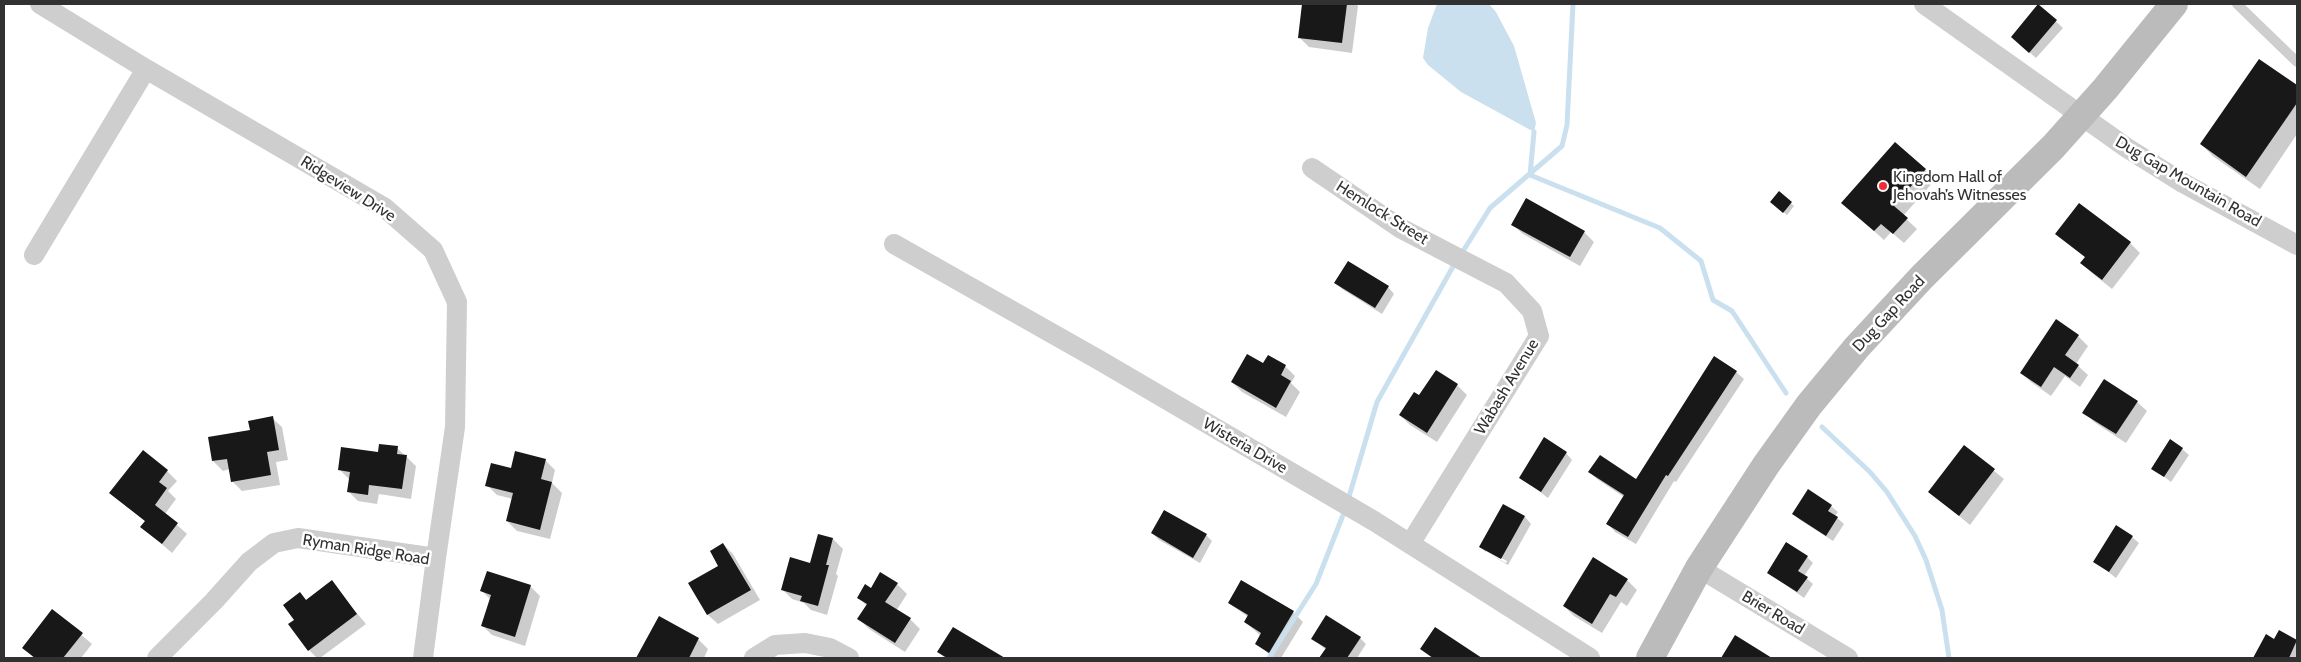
<!DOCTYPE html>
<meta charset="utf-8">
<style>
body{margin:0}
#map{position:relative;width:2301px;height:662px;overflow:hidden;background:#fff;font-family:Cabin,sans-serif}
canvas{display:block}
.frame{position:absolute;inset:0;border:5px solid #313131;pointer-events:none}
</style>
<div id="map">
<canvas width="2301" height="662"></canvas>
<div class="frame"></div>
</div>
<script>
const context = document.querySelector('canvas').getContext('2d');
context.lineJoin = 'round';
function fill(path, color) {
  context.fillStyle = color;
  context.fill(path, 'evenodd');
}
function toPath(rows) {
  const path = new Path2D();
  for (const r of rows) {
    path.moveTo(r[0], r[1]);
    for (let i = 2; i < r.length; i += 2) path.lineTo(r[i], r[i + 1]);
  }
  return path;
}
function stroke(path, color, width, dash) {
  context.strokeStyle = color;
  context.lineWidth = width;
  context.lineCap = dash ? 'butt' : 'round';
  context.setLineDash(dash || []);
  context.stroke(path);
}
function write(font, color, halo, rows, align = 'center') {
  context.font = font + ' Cabin,sans-serif';
  context.lineWidth = 5;
  context.setLineDash([]);
  context.textBaseline = 'middle';
  context.strokeStyle = halo;
  context.fillStyle = color;
  for (const [text, x, y, turn = 0] of rows) {
    context.save();
    context.translate(x, y);
    context.rotate((+turn || 0) * Math.PI / 180);
    context.textAlign = isNaN(turn) ? turn : align;
    if (halo) context.strokeText(text, 0, 0);
    context.fillText(text, 0, 0);
    context.restore();
  }
}
const water = toPath([
 [1437,4,1489,4,1496,12,1514,46,1536,123,1534,132,1461,92,1428,65,1423,58,1428,28]
]);
const shadow = toPath([
 [1303,4,1356,4,1358,6,1352,53,1309,47,1299,37],
 [2039,6,2063,28,2036,58,2019,43],
 [2259,60,2297,87,2297,134,2260,189,2214,157,2201,144],
 [1925,170,1935,180,1903,216,1917,229,1904,243,1891,232,1884,240,1853,212],
 [1779,193,1794,206,1787,215,1774,204],
 [1513,225,1584,232,1594,242,1580,266,1523,234],
 [2057,234,2130,243,2140,253,2112,289,2092,273,2082,263,2086,258],
 [1336,283,1388,287,1394,294,1382,314,1342,289],
 [2078,336,2088,346,2076,364,2088,375,2080,387,2065,376,2051,396,2031,382,2021,373],
 [1264,365,1285,366,1295,376,1291,383,1300,392,1286,417,1242,392,1232,382],
 [1736,372,1744,379,1676,482,1674,481,1636,544,1615,532,1608,524,1624,497,1597,479,1590,472,1636,481],
 [1457,385,1467,395,1437,442,1410,425,1400,415],
 [2137,402,2147,411,2126,443,2094,422,2084,412],
 [272,418,282,427,288,460,276,462,280,485,242,491,232,481,230,469,223,471,213,461,251,431],
 [1965,447,2004,479,1970,525,1930,492],
 [397,448,416,466,411,499,379,494,377,504,358,501,348,491,350,480,339,469],
 [2182,449,2189,455,2171,482,2153,468],
 [1566,453,1572,460,1548,498,1520,477],
 [545,460,555,470,552,483,562,493,550,539,517,531,507,521,513,499,497,495,487,485,512,470],
 [167,471,177,481,168,491,176,499,165,514,187,534,172,553,142,527,146,522,111,493],
 [1504,505,1525,517,1531,524,1508,565,1486,552,1506,563,1507,561,1486,550,1486,552,1480,547],
 [1831,506,1838,512,1835,516,1844,524,1833,541,1800,520,1794,514],
 [1152,533,1206,535,1212,541,1200,563,1159,540],
 [819,535,833,539,843,549,836,574,838,576,827,615,811,610,804,603,792,599,782,589,811,565],
 [2132,537,2139,543,2116,578,2094,561],
 [723,544,733,554,760,600,718,624,708,615,690,583,720,566],
 [1807,557,1813,563,1804,576,1813,584,1804,598,1768,572],
 [1627,580,1637,590,1627,606,1621,602,1602,633,1574,616,1564,606],
 [331,582,366,624,320,658,317,658,309,650,296,620,300,594,306,600],
 [897,584,907,594,896,611,910,619,920,629,905,652,869,629,859,619,867,606,859,598,871,590],
 [530,586,540,596,525,646,492,635,482,625,491,600,482,591],
 [1229,603,1293,612,1303,622,1281,658,1274,658,1257,644,1261,636,1245,622,1248,617],
 [53,611,92,644,81,658,34,658,23,647],
 [660,618,699,640,708,649,704,658,637,658],
 [2280,631,2297,641,2297,658,2255,658,2267,636,2275,640],
 [1360,638,1366,644,1357,658,1321,658,1326,650,1313,639],
 [1421,649,1471,653,1477,658,1432,658],
 [939,652,1004,658,1005,658,945,658]
]);
const stream = toPath([
 [1530,175,1660,228,1701,261,1713,300,1732,311,1786,393],
 [1530,175,1534,132],
 [1460,256,1490,208,1562,146,1567,125,1573,4],
 [1822,427,1870,472,1887,492,1915,536,1926,560,1942,610,1949,658],
 [1348,500,1377,402,1455,263],
 [1269,658,1316,584,1345,510]
]);
const building = toPath([
 [1302,4,1347,4,1342,43,1298,38],
 [2038,4,2057,20,2029,53,2011,37],
 [2259,59,2297,85,2297,103,2246,177,2200,144],
 [1895,142,1926,169,1894,206,1908,218,1893,234,1881,224,1874,231,1841,203],
 [1779,191,1792,202,1783,213,1770,202],
 [1526,198,1585,231,1570,257,1511,225],
 [2079,203,2131,242,2102,280,2080,263,2085,257,2055,234],
 [1348,261,1389,286,1375,308,1334,283],
 [2056,319,2079,335,2065,355,2079,365,2070,378,2054,367,2041,387,2020,373],
 [1247,354,1263,363,1268,355,1286,365,1281,375,1291,381,1276,408,1231,382],
 [1714,356,1737,371,1668,476,1666,475,1628,537,1606,524,1624,495,1588,472,1600,455,1636,479],
 [1436,370,1458,384,1427,433,1399,415,1414,392,1419,395],
 [2104,379,2138,401,2116,434,2082,413],
 [273,416,279,450,267,452,271,475,231,482,227,459,212,461,208,437,250,430,248,421],
 [1544,437,1567,452,1541,492,1519,478],
 [2170,439,2183,448,2164,477,2151,469],
 [379,444,398,446,397,454,407,455,402,489,369,485,368,495,347,492,350,472,338,470,341,447,378,452],
 [1964,445,1995,469,1959,516,1928,492],
 [143,450,168,470,159,482,167,488,155,505,178,523,162,544,140,527,145,521,109,493],
 [515,451,546,459,541,479,552,482,540,530,506,521,513,493,485,486,491,463,511,468],
 [1808,489,1832,505,1828,511,1838,517,1826,536,1792,514],
 [1503,504,1525,516,1501,559,1479,547],
 [1164,510,1207,534,1193,558,1151,533],
 [2116,525,2133,536,2109,572,2093,562],
 [818,534,833,538,826,565,829,565,818,606,800,601,802,596,781,590,790,557,810,563],
 [1786,542,1808,556,1798,571,1808,577,1797,592,1767,573],
 [723,543,751,590,707,615,688,583,718,566,710,551],
 [1593,557,1628,579,1616,597,1610,594,1592,624,1563,606],
 [487,571,531,585,515,637,481,626,491,595,480,591],
 [880,572,898,583,885,602,911,618,895,643,857,619,867,604,857,598,865,584,871,588],
 [332,580,357,614,308,651,288,624,294,620,283,605,300,592,306,600],
 [1241,580,1294,611,1269,653,1255,644,1261,633,1244,622,1248,615,1228,603],
 [52,609,83,633,63,658,35,658,22,648],
 [1326,615,1361,637,1347,658,1319,658,1326,648,1311,639],
 [659,616,699,638,689,658,636,658],
 [953,627,1005,658,947,658,937,652],
 [1435,627,1482,658,1433,658,1420,649],
 [2279,630,2297,640,2289,658,2253,658,2266,634,2274,639],
 [1735,635,1772,658,1721,658]
]);
const lane = toPath([
 [2237,4,2297,62]
]);
const street = toPath([
 [40,4,146,69,385,208,433,250,457,302,455,427,436,558],
 [1924,4,2127,148,2183,183,2297,245],
 [1312,168,1400,228,1506,283,1532,311,1539,336,1410,544],
 [894,244,1099,360,1374,521,1590,658],
 [34,255,146,69],
 [1699,568,1848,658],
 [157,658,214,601,249,562,274,543,298,538,436,558,423,658],
 [754,658,775,645,805,643,830,648,849,658]
]);
const secondary = toPath([
 [1650,658,1699,568,1766,465,1809,405,1857,347,1922,277,2053,147,2105,89,2174,4]
]);
const markers = [
 [1883,186,5,"#f02a36"]
];
const poiNames = [
 ["Kingdom Hall of",1893,177],
 ["Jehovah’s Witnesses",1893,195]
];
const streetNames = [
 ["Dug Gap Mountain Road",2188,182,30],
 ["Ridgeview Drive",348,189,32],
 ["Hemlock Street",1382,213,32],
 ["Dug Gap Road",1889,314,-47],
 ["Wabash Avenue",1507,387,-59],
 ["Wisteria Drive",1245,446,30],
 ["Ryman Ridge Road",366,550,9],
 ["Brier Road",1773,613,31]
];
fill(water, '#cae0ef');
fill(shadow, '#0003');
stroke(stream, '#cae0ef', 5);
fill(building, '#181818');
stroke(lane, '#cecece', 10);
stroke(street, '#cecece', 20);
stroke(secondary, '#bbb', 28);
for (const [x, y, r, color] of markers) {
  const dot = new Path2D();
  dot.arc(x, y, r, 0, 2 * Math.PI);
  context.fillStyle = color;
  context.fill(dot);
  stroke(dot, '#fff', 2);
}
write('16px', '#313131', '#fff', poiNames, 'left');
write('16px', '#313131', '#fff', streetNames);
</script>
